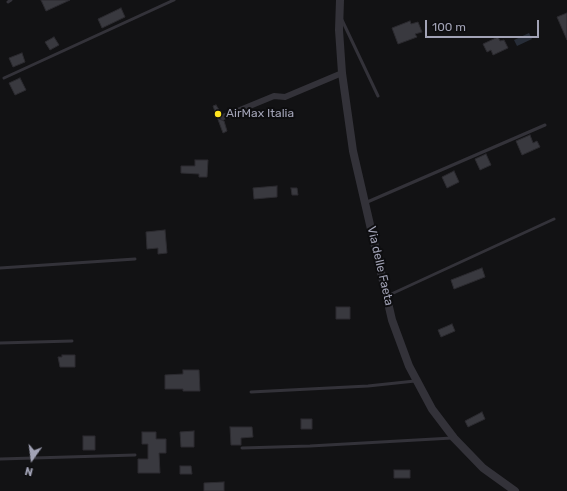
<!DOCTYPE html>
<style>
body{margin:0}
#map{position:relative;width:567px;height:491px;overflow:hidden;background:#121214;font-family:Rubik,sans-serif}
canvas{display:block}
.north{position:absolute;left:12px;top:439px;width:40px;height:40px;-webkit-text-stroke:3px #0d0d0f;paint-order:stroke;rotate:194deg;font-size:11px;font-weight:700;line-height:16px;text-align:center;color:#a2a3b6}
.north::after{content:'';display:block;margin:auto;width:14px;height:18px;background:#a2a3b6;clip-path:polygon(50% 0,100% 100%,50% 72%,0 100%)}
.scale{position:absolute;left:425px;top:20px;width:114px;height:18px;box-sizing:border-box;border:2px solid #a2a3b6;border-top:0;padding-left:5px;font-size:12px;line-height:14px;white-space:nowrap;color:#a2a3b6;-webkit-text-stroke:3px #0d0d0f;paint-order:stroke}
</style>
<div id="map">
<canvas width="567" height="491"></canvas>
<div class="north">N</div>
<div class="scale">100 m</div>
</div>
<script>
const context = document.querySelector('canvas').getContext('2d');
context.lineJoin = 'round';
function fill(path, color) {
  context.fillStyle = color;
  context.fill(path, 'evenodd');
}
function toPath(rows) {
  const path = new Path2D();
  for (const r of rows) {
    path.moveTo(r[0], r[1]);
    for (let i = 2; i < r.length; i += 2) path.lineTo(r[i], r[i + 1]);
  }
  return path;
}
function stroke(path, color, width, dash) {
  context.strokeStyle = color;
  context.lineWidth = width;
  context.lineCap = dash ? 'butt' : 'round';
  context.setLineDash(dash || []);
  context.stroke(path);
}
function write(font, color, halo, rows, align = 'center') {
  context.font = font + ' Rubik,sans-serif';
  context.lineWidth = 4;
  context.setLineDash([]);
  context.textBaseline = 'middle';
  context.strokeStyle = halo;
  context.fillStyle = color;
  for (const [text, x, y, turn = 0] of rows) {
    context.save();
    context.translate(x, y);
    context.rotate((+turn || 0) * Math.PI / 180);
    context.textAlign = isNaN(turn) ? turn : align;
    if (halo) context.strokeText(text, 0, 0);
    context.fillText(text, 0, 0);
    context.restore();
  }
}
const water = toPath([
 [529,33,532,39,517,46,514,40]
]);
const building = toPath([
 [41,0,70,0,46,11,41,0],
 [121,8,125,17,102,28,98,19,121,8],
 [567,13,567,40,557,17,567,13],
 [410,21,411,24,418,22,422,32,415,34,417,37,398,44,392,28,410,21],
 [54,37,59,45,50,50,45,42,54,37],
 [498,37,500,41,504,40,508,48,493,55,491,50,487,52,483,44,498,37],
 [22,53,25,62,13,67,9,58,22,53],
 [20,78,26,90,15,95,9,83,20,78],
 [216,105,221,113,219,116,219,119,224,121,227,131,223,133,213,106,216,105],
 [530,135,533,143,537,141,540,147,522,155,516,141,530,135],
 [486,154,491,165,480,170,475,159,486,154],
 [195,160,208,160,207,177,199,177,199,174,181,173,181,166,195,166,195,160],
 [454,171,459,182,447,188,442,177,454,171],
 [277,186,277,197,254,199,253,188,277,186],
 [291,188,297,188,298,195,292,195,291,188],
 [165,230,167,253,158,254,158,248,147,249,146,232,165,230],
 [482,268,485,277,454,289,451,280,482,268],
 [336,307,350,307,350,319,336,319,336,307],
 [452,324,455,331,441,337,438,330,452,324],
 [62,355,75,355,75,367,60,367,58,357,62,357,62,355],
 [183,370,199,370,200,391,183,391,183,389,165,389,165,375,183,374,183,370],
 [482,412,485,419,468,427,465,421,482,412],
 [301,419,312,419,312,429,301,429,301,419],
 [230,427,252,427,253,437,241,438,241,445,231,445,230,427],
 [194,431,194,447,181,447,180,432,194,431],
 [142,432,156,432,156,439,166,439,166,453,159,453,160,473,138,473,138,459,148,459,148,444,142,444,142,432],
 [83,436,95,436,95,450,83,450,83,436],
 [180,466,191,466,192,474,180,474,180,466],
 [394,470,410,470,410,478,394,478,394,470],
 [224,482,224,491,204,491,204,483,224,482]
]);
const service = toPath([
 [8,2,11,0],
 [342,20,378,96],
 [4,78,174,0],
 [365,203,545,125],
 [0,268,135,259],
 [387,296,554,219],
 [0,343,72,341],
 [251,392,368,386,415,381],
 [242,448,310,446,452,438],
 [0,459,135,455]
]);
const minor = toPath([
 [223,117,274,96,285,97,342,73]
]);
const tertiary = toPath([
 [340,0,339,30,342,73,353,151,392,320,409,366,432,409,454,438,483,468,515,491]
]);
const markers = [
 [218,114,4,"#ffe41e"]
];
const poiNames = [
 ["AirMax Italia",226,114]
];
const streetNames = [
 ["Via delle Faeta",380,266,77]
];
fill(water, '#272d38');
fill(building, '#39393f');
stroke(building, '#2c2b30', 1);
stroke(service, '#333239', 3);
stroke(minor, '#333239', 6);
stroke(tertiary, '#333239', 8);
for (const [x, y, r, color] of markers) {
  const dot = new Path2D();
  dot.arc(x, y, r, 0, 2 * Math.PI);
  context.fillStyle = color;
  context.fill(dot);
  stroke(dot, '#0d0d0f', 1.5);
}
write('12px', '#a2a3b6', '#0d0d0f', poiNames, 'left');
write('12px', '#a2a3b6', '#0d0d0f', streetNames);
</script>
